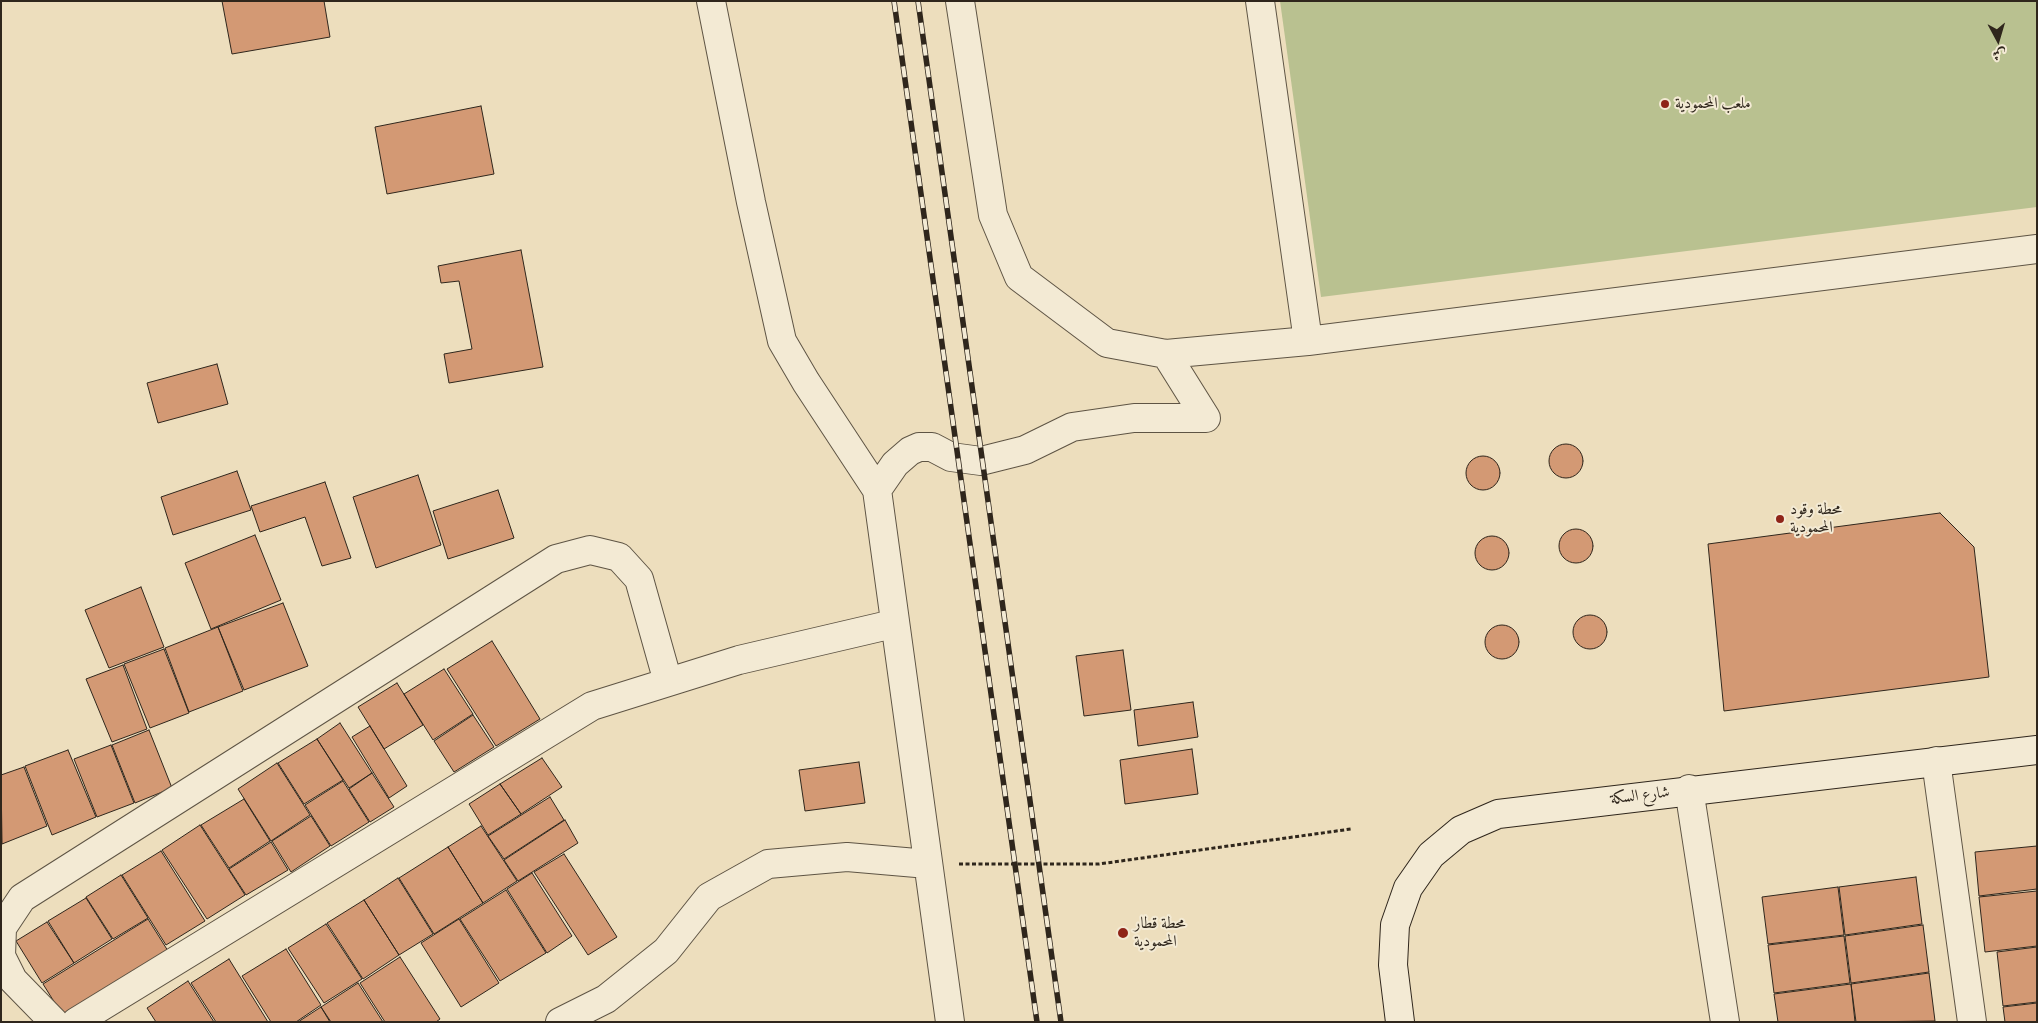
<!DOCTYPE html>
<meta charset="utf-8">
<style>
body{margin:0}
#map{position:relative;width:2038px;height:1023px;overflow:hidden;background:#eddebd;font-family:"Gentium Book Plus",Amiri,serif}
canvas{display:block}
.frame{position:absolute;inset:0;border:2px solid #2f261c;pointer-events:none}
.north{position:absolute;left:1973px;top:15px;width:50px;height:50px;-webkit-text-stroke:4px #f3ead4;paint-order:stroke;rotate:174deg;font-size:14px;font-weight:700;line-height:20px;text-align:center;color:#2f261c}
.north::after{content:'';display:block;margin:auto;width:18px;height:22px;background:#2f261c;clip-path:polygon(50% 0,100% 100%,50% 72%,0 100%)}
</style>
<div id="map">
<canvas width="2038" height="1023"></canvas>
<div class="frame"></div>
<div class="north">ش</div>
</div>
<script>
const context = document.querySelector('canvas').getContext('2d');
context.lineJoin = 'round';
function fill(path, color) {
  context.fillStyle = color;
  context.fill(path, 'evenodd');
}
function toPath(rows) {
  const path = new Path2D();
  for (const r of rows) {
    if (r.length === 3) {
      path.moveTo(r[0] + r[2], r[1]);
      path.arc(r[0], r[1], r[2], 0, 2 * Math.PI);
      continue;
    }
    path.moveTo(r[0], r[1]);
    for (let i = 2; i < r.length; i += 2) path.lineTo(r[i], r[i + 1]);
  }
  return path;
}
function stroke(path, color, width, dash) {
  context.strokeStyle = color;
  context.lineWidth = width;
  context.lineCap = dash ? 'butt' : 'round';
  context.setLineDash(dash || []);
  context.stroke(path);
}
function write(font, color, halo, rows, align = 'center') {
  context.font = font + ' "Gentium Book Plus",Amiri,serif';
  context.lineWidth = 4;
  context.setLineDash([]);
  context.textBaseline = 'middle';
  context.strokeStyle = halo;
  context.fillStyle = color;
  for (const [text, x, y, turn = 0] of rows) {
    context.save();
    context.translate(x, y);
    context.rotate((+turn || 0) * Math.PI / 180);
    context.textAlign = isNaN(turn) ? turn : align;
    if (halo) context.strokeText(text, 0, 0);
    context.fillText(text, 0, 0);
    context.restore();
  }
}
const green = toPath([
 [1280,1,2037,1,2037,207,1321,297]
]);
const building = toPath([
 [222,1,324,1,330,37,232,54,222,1],
 [481,106,494,174,387,194,375,127,481,106],
 [521,250,543,367,449,383,444,354,472,349,459,281,441,283,438,266,521,250],
 [217,364,228,404,158,423,147,383,217,364],
 [1566,461,17],
 [1483,473,17],
 [237,471,251,510,173,535,161,497,237,471],
 [418,475,441,545,376,568,353,497,418,475],
 [325,482,351,558,322,566,305,517,260,532,251,506,325,482],
 [498,490,514,538,448,559,433,511,498,490],
 [1940,513,1974,547,1989,677,1724,711,1708,544,1940,513],
 [1576,546,17],
 [255,535,281,600,211,629,185,563,255,535],
 [1492,553,17],
 [141,587,164,647,109,668,85,610,141,587],
 [283,603,308,666,244,690,218,627,283,603],
 [1590,632,17],
 [1502,642,17],
 [218,627,243,691,189,712,165,648,218,627],
 [492,641,540,719,496,746,447,669,492,641],
 [164,649,189,713,150,728,124,664,164,649],
 [1123,650,1131,710,1084,716,1076,656,1123,650],
 [123,665,147,729,112,742,86,679,123,665],
 [444,669,473,714,433,740,404,694,444,669],
 [397,683,423,725,384,749,358,707,397,683],
 [1193,702,1198,737,1138,746,1134,710,1193,702],
 [473,715,494,747,454,772,434,741,473,715],
 [340,723,372,773,349,788,317,739,340,723],
 [370,726,407,786,389,798,352,737,370,726],
 [149,730,172,788,135,803,112,745,149,730],
 [317,739,343,780,304,804,278,763,317,739],
 [111,745,134,803,97,817,74,759,111,745],
 [1192,749,1198,794,1125,804,1120,760,1192,749],
 [68,750,96,817,52,835,25,766,68,750],
 [542,758,562,787,521,814,500,784,542,758],
 [859,762,865,803,805,811,799,770,859,762],
 [277,763,310,815,271,841,238,789,277,763],
 [24,767,47,826,2,844,1,775,24,767],
 [372,773,394,807,370,822,349,789,372,773],
 [343,781,369,822,331,846,305,805,343,781],
 [500,784,521,814,488,835,469,804,500,784],
 [550,797,564,820,504,859,488,836,550,797],
 [244,799,270,841,229,868,201,825,244,799],
 [311,816,330,846,291,872,272,841,311,816],
 [565,820,578,843,518,881,504,860,565,820],
 [200,825,245,895,207,919,162,850,200,825],
 [481,826,517,881,483,903,448,847,481,826],
 [271,842,288,870,246,895,229,869,271,842],
 [2037,846,2037,889,1979,896,1975,852,2037,846],
 [448,847,483,903,434,934,399,878,448,847],
 [161,851,205,921,166,945,122,875,161,851],
 [564,854,617,937,588,955,534,872,564,854],
 [532,873,572,936,547,953,507,889,532,873],
 [121,875,148,918,113,939,86,897,121,875],
 [1916,877,1922,924,1845,935,1839,887,1916,877],
 [398,878,433,934,399,955,364,900,398,878],
 [1838,887,1844,935,1768,944,1762,897,1838,887],
 [506,890,546,953,500,981,460,919,506,890],
 [2037,891,2037,946,1985,952,1979,897,2037,891],
 [86,898,112,939,74,963,48,921,86,898],
 [364,900,399,955,363,979,327,923,364,900],
 [148,919,168,951,63,1016,43,984,148,919],
 [459,919,499,983,461,1007,421,943,459,919],
 [47,922,74,963,42,983,16,941,47,922],
 [326,924,362,979,324,1003,288,948,326,924],
 [1923,925,1929,972,1851,983,1845,936,1923,925],
 [1844,936,1850,983,1774,993,1768,945,1844,936],
 [2037,947,2037,1002,2003,1006,1997,952,2037,947],
 [286,949,321,1005,296,1022,271,1022,242,976,286,949],
 [400,957,440,1019,436,1022,385,1022,360,983,400,957],
 [229,959,268,1022,216,1022,191,983,229,959],
 [1929,973,1935,1021,1856,1022,1851,984,1929,973],
 [188,981,214,1022,156,1022,147,1008,188,981],
 [358,983,383,1022,331,1022,321,1007,358,983],
 [1851,984,1855,1022,1778,1022,1774,994,1851,984],
 [2037,1003,2037,1022,2005,1022,2003,1007,2037,1003],
 [321,1007,330,1022,298,1022,321,1007]
]);
const path = toPath([
 [959,864,1099,864,1351,829]
]);
const street = toPath([
 [711,1,751,202,782,341,806,382,877,490,895,464,910,451,919,447,932,447,951,457,981,461,1025,450,1072,427,1134,418,1206,418,1166,354,1308,341,2037,249],
 [960,1,993,215,1019,277,1107,343,1166,354],
 [1260,1,1308,341],
 [877,490,950,1022],
 [1936,761,1972,1022],
 [1689,789,1725,1022],
 [54,1022,13,980,1,956,2,928,22,898,556,559,590,550,619,557,639,579,668,682],
 [76,1022,592,706,739,660,893,624],
 [560,1022,606,999,666,951,709,897,768,864,847,857,928,864]
]);
const secondary = toPath([
 [1400,1022,1393,965,1395,925,1408,888,1431,855,1461,830,1498,814,2037,750]
]);
const rail = toPath([
 [894,1,1037,1022],
 [918,1,1061,1022]
]);
const markers = [
 [1665,104,5,"#8f2418"],
 [1780,519,5,"#8f2418"],
 [1123,933,6,"#8f2418"]
];
const poiNames = [
 ["ملعب المحمودية",1675,104],
 ["محطة وقود",1790,510],
 ["المحمودية",1790,528],
 ["محطة قطار",1134,924],
 ["المحمودية",1134,942]
];
const streetNames = [
 ["شارع السكة",1640,796,-7]
];
fill(green, '#b9c190');
fill(building, '#d39974');
stroke(building, '#2f261c', 1);
stroke(street, '#5e5444', 30);
stroke(secondary, '#2f261c', 30);
stroke(path, '#2f261c', 3, [4, 2.5]);
stroke(street, '#f3ead4', 28);
stroke(secondary, '#f3ead4', 28);
stroke(rail, '#2f261c', 5.5);
stroke(rail, '#f3ead4', 4, [11]);
for (const [x, y, r, color] of markers) {
  const dot = new Path2D();
  dot.arc(x, y, r, 0, 2 * Math.PI);
  context.fillStyle = color;
  context.fill(dot);
  stroke(dot, '#f3ead4', 2);
}
write('16px', '#2f261c', '#f3ead4', poiNames, 'left');
write('16px', '#2f261c', '#f3ead4', streetNames);
</script>
